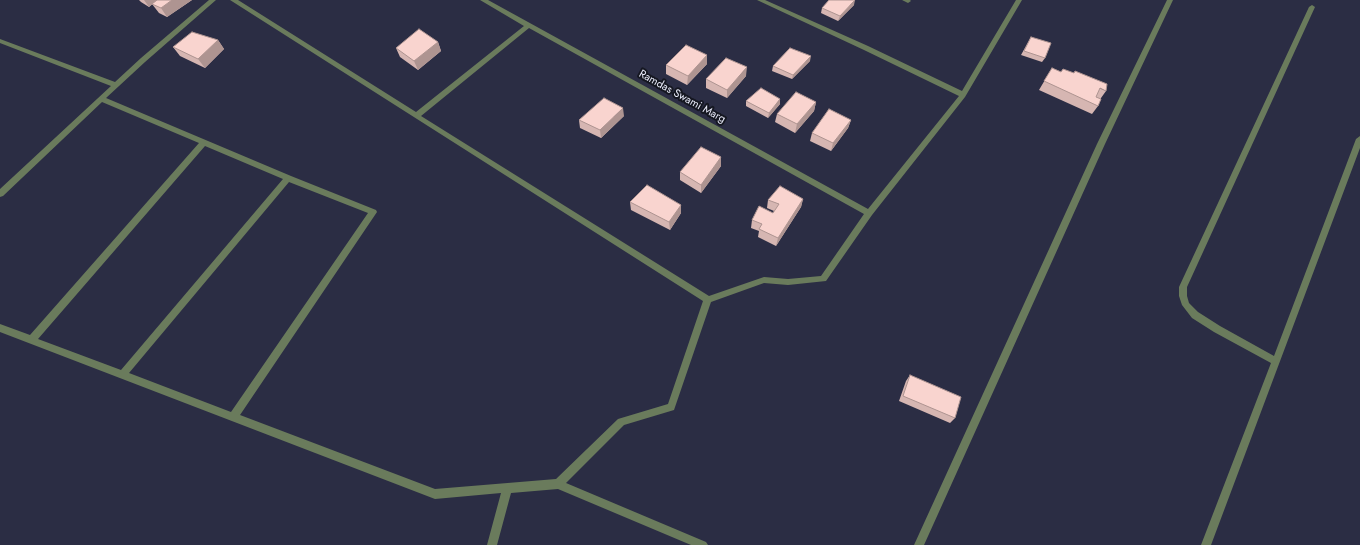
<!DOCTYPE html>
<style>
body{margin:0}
canvas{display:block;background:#2b2d44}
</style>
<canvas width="1360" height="545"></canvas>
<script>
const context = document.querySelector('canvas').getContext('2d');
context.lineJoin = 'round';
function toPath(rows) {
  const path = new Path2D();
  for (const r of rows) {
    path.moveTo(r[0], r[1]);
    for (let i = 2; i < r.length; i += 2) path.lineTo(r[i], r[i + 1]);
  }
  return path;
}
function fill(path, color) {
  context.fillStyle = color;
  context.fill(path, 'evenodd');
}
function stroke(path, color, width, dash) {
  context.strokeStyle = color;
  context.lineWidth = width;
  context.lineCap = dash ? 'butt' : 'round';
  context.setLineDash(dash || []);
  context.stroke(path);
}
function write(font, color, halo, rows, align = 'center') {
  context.font = font + ' Jost,sans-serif';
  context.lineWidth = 4;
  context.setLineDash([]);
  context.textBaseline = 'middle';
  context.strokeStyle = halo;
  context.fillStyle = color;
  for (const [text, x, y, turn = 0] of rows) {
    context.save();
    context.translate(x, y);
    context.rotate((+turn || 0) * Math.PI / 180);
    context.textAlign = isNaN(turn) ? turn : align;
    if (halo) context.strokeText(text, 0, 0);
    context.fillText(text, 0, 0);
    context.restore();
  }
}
const street = toPath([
 [209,0,216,0,145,62,106,98,291,176,376,210,377,212,240,415,435,489,556,479,618,419,668,404,703,301,230,0,238,0,416,112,524,26,480,0,488,0,868,209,959,96,864,50,757,0,765,0,868,46,962,91,1016,0,1022,0,965,97,872,215,826,281,788,285,764,283,711,302,674,410,624,425,566,483,706,542,708,545,691,545,558,489,511,493,497,545,487,545,501,493,435,499,0,332,0,324,30,335,199,143,102,102,3,196,0,197,0,189,111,86,0,43,0,39,115,82,141,58,209,0],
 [529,28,864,214,821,276,788,279,764,277,709,296,421,116,529,28],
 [205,146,283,179,121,370,38,339,205,146],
 [289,182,368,213,231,412,129,373,289,182],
 [902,0,910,0,911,1,908,3,902,0],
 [1167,0,1173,0,1105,144,924,545,914,545,1097,144,1167,0],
 [1312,5,1315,7,1187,287,1187,296,1189,303,1198,312,1220,326,1274,356,1356,139,1360,136,1360,148,1211,545,1201,545,1271,363,1214,332,1192,318,1182,305,1179,296,1179,287,1309,7,1312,5]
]);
const wall = toPath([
 [139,0,192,0,167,17,159,13,152,4,149,7,141,2],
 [854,5,838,21,821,13,822,8],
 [1031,37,1045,58,1042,62,1021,55],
 [218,40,224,49,205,68,180,56,173,47],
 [438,42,441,51,418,70,400,57,396,48],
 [707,55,707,64,687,85,666,74,666,65],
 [810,61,792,79,772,71,773,66],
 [1052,68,1106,91,1101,98,1098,106,1092,114,1039,90],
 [746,76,727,98,706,88,706,79],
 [746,101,780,104,768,118,746,106],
 [816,102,814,111,795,133,775,122,777,114],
 [624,116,601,138,580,128,579,120],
 [851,120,848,128,831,151,810,141,812,133],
 [721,157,721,166,701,193,680,180,680,172],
 [803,199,801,207,776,246,758,237,759,231,751,228,752,220,773,213,774,211,767,208,768,200],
 [630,202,681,205,681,213,670,230,631,210],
 [910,375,955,418,950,423,899,401,906,381]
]);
const shadedWall = toPath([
 [144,0,158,0,149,7],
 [172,0,192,0,167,17,161,8],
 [855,0,854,5,838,21,840,16],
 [218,40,224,49,205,68,198,59],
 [438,42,441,51,418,70,414,61],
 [707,55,707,64,687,85,688,76],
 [811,56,810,61,792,79,793,75],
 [747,67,746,76,727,98,727,90],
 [780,99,780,104,768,118,769,113],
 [816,102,814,111,795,133,797,124],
 [623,108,624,116,601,138,600,130],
 [851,120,848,128,831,151,833,143],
 [721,157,721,166,701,193,701,185],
 [803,199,801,207,776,246,778,238],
 [681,205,681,213,670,230,669,222]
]);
const building = toPath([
 [157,0,172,0,161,8,152,4,157,0],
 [829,0,855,0,840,16,822,8,829,0],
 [419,29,438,42,414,61,396,48,419,29],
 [192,32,218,40,198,59,173,47,192,32],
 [1031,37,1051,43,1045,58,1024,51,1031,37],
 [686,45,707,55,688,76,666,65,686,45],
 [790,48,811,56,793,75,773,66,790,48],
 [726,58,747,67,727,90,706,79,726,58],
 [1052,68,1061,72,1063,69,1074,73,1075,71,1107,84,1106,91,1100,88,1096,97,1101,99,1098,106,1044,81,1052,68],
 [761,88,780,99,769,113,746,101,761,88],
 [796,92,816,102,797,124,777,114,796,92],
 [604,98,623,108,600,130,579,120,604,98],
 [829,109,851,120,833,143,812,133,829,109],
 [701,147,721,157,701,185,680,172,701,147],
 [647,185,681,205,669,222,630,202,647,185],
 [780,186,803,199,778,238,759,229,762,224,752,220,759,206,773,213,779,204,768,200,780,186],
 [910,375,961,397,955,418,903,396,910,375]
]);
const streetNames = [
 ["Ramdas Swami Marg",682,97,29]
];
fill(street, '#6a7b5c');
fill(wall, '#d6b6b2');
fill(shadedWall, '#ae9491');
fill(building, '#f9d4cf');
stroke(building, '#ae9491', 1);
write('11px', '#eaecfb', '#151721', streetNames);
</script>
